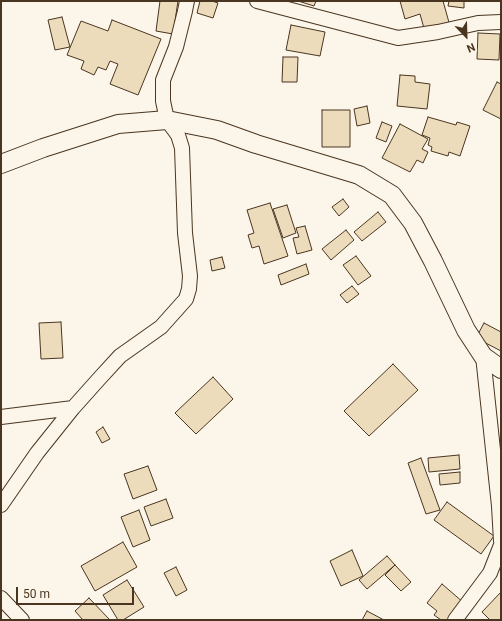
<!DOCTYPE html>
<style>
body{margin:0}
#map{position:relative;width:502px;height:621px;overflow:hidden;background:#fbf6e9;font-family:Roboto,sans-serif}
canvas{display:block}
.frame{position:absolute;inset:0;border:2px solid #4a3520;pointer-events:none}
.north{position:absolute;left:446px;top:16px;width:40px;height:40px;-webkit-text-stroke:3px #fbf6e9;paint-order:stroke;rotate:157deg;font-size:11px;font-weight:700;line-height:16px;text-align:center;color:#4a3520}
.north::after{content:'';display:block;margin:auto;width:14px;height:18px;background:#4a3520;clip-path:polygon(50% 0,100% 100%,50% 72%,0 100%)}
.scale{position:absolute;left:16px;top:587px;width:118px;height:18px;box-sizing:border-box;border:2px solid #4a3520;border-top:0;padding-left:5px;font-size:12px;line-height:14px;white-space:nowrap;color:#4a3520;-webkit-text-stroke:3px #fbf6e9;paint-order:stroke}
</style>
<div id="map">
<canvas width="502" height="621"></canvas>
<div class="frame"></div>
<div class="north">N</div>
<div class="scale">50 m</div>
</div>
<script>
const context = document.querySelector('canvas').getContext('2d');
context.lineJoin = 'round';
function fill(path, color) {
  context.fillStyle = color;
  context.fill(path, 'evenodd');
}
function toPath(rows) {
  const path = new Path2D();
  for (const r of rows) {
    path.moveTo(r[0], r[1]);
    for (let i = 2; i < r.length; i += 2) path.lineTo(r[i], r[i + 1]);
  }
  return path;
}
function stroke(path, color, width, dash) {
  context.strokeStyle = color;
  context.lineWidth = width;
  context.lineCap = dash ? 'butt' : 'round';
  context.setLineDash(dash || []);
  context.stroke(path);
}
const building = toPath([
 [160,1,178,1,173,34,156,31,160,1],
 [200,1,212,1,218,3,213,18,197,13,200,1],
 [298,1,316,1,314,6,298,1],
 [400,1,443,1,450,26,425,32,420,14,405,19,400,1],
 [449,1,464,1,464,8,448,6,449,1],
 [62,17,70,47,55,50,48,20,62,17],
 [112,20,161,39,138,95,110,84,118,64,110,61,106,70,98,67,94,75,81,69,84,61,67,55,81,21,108,31,112,20],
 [291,25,325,32,320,56,286,50,291,25],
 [478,33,500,34,499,60,477,59,478,33],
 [283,57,298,57,297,82,282,82,283,57],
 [400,75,415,76,415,82,430,84,427,109,397,106,400,75],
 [497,82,501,84,501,119,483,110,497,82],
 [367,106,370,123,357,126,354,109,367,106],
 [322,110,350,110,350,147,322,147,322,110],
 [428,117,456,125,457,122,470,126,460,156,449,152,448,156,431,151,432,147,428,145,430,138,422,135,428,117],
 [382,122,392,126,386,142,376,138,382,122],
 [400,124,428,139,422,149,428,152,423,163,417,160,410,172,382,158,400,124],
 [343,199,349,207,339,216,332,207,343,199],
 [270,203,288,256,264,264,259,246,252,248,248,235,254,233,247,210,270,203],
 [287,205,296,233,283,238,273,209,287,205],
 [378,212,386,222,362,241,354,232,378,212],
 [305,226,312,250,297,254,293,238,299,237,296,228,305,226],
 [346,230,354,240,331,260,322,249,346,230],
 [356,256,371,276,358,285,343,265,356,256],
 [222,257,225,268,212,271,210,260,222,257],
 [306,264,309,274,281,285,278,275,306,264],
 [352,286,359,294,347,303,340,295,352,286],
 [61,322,63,358,41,359,39,323,61,322],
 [484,323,501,332,501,351,476,338,484,323],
 [393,364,418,390,369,436,344,411,393,364],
 [213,377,233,399,196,434,175,413,213,377],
 [103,427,110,439,102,443,96,432,103,427],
 [459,455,460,469,429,472,428,458,459,455],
 [421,458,440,510,426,514,408,463,421,458],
 [148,466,157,490,133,499,124,474,148,466],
 [460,472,460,483,440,485,439,474,460,472],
 [166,499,173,518,151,526,144,507,166,499],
 [447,502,494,536,481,554,434,520,447,502],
 [139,510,150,540,133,547,121,517,139,510],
 [123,542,137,567,95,591,81,566,123,542],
 [352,550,363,576,341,586,330,561,352,550],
 [387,556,395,565,367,589,359,580,387,556],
 [395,565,411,582,401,591,385,575,395,565],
 [176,567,187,590,176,596,164,573,176,567],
 [127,580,144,607,123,620,118,620,103,595,127,580],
 [442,584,464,603,450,620,441,620,434,615,437,611,427,603,442,584],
 [501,592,501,620,490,620,482,612,501,592],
 [89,598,109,619,108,620,83,620,75,611,89,598],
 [367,611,384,620,362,620,367,611]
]);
const minor = toPath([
 [257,1,398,38,438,32,478,23,501,22],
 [483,356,499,506,501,541],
 [1,417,73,408],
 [1,505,37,453,73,408,98,380,120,356,161,327,186,299,189,289,190,276,185,233,182,148,178,135,167,120,163,101,163,80,176,47,185,11,187,1],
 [1,598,22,620],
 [455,620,490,573,501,545]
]);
const tertiary = toPath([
 [1,164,43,148,118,124,167,120,217,130,256,144,359,175,392,195,413,223,433,261,466,330,483,356,501,369]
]);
fill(building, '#ecdcbc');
stroke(building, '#4a3520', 1);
stroke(minor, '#4a3520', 16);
stroke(tertiary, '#4a3520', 20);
stroke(minor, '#fbf6e9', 14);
stroke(tertiary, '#fbf6e9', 18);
</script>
